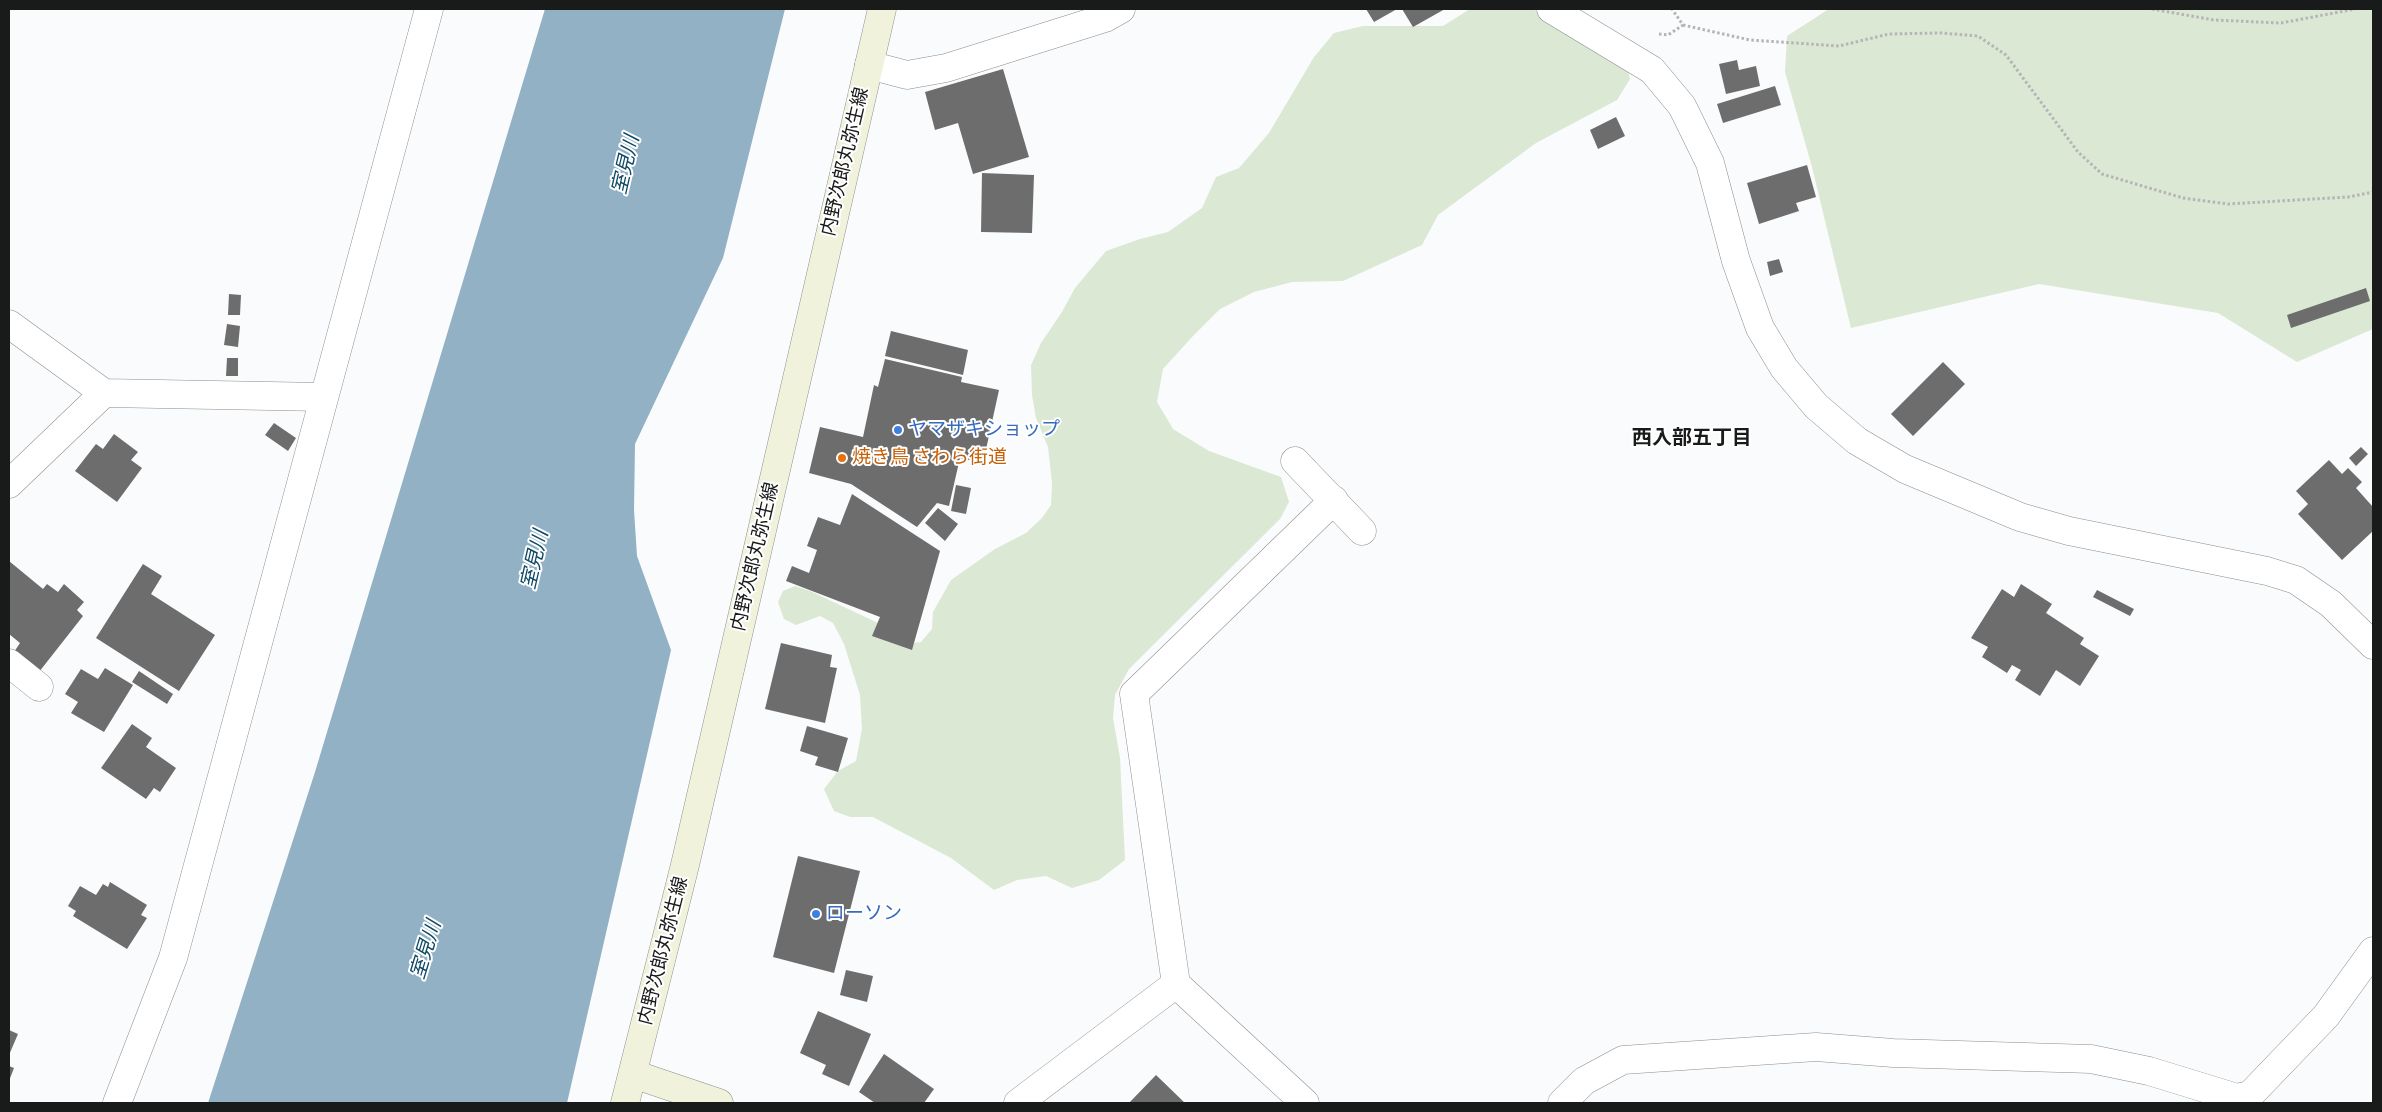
<!DOCTYPE html>
<meta charset="utf-8">
<style>
body{margin:0}
#map{position:relative;width:2382px;height:1112px;overflow:hidden;background:#fafbfc;font-family:"Sofia Sans Condensed",sans-serif}
canvas{display:block}
.frame{position:absolute;inset:0;border:10px solid #191a1a;pointer-events:none}
</style>
<div id="map">
<canvas width="2382" height="1112"></canvas>
<div class="frame"></div>
</div>
<script>
const context = document.querySelector('canvas').getContext('2d');
context.lineJoin = 'round';
function fill(path, color) {
  context.fillStyle = color;
  context.fill(path, 'evenodd');
}
function toPath(rows) {
  const path = new Path2D();
  for (const r of rows) {
    path.moveTo(r[0], r[1]);
    for (let i = 2; i < r.length; i += 2) path.lineTo(r[i], r[i + 1]);
  }
  return path;
}
function stroke(path, color, width, dash) {
  context.strokeStyle = color;
  context.lineWidth = width;
  context.lineCap = dash ? 'butt' : 'round';
  context.setLineDash(dash || []);
  context.stroke(path);
}
function write(font, color, halo, rows, align = 'center') {
  context.font = font + ' "Sofia Sans Condensed","Noto Sans JP",sans-serif';
  context.lineWidth = 4;
  context.setLineDash([]);
  context.textBaseline = 'middle';
  context.strokeStyle = halo;
  context.fillStyle = color;
  for (const [text, x, y, turn = 0] of rows) {
    context.save();
    context.translate(x, y);
    context.rotate((+turn || 0) * Math.PI / 180);
    context.textAlign = isNaN(turn) ? turn : align;
    if (halo) context.strokeText(text, 0, 0);
    context.fillText(text, 0, 0);
    context.restore();
  }
}
const green = toPath([
 [1470,9,1533,9,1595,46,1627,67,1630,79,1617,100,1536,143,1438,215,1422,245,1343,281,1292,282,1254,292,1220,309,1192,337,1163,369,1157,402,1173,429,1209,451,1281,477,1289,502,1280,519,1129,669,1115,695,1113,718,1120,758,1125,860,1099,880,1072,888,1046,876,1017,880,994,890,951,858,873,817,850,817,834,811,824,789,838,771,856,761,862,729,860,695,844,644,833,623,820,616,796,625,784,619,778,602,783,591,795,586,810,591,878,623,902,644,921,642,932,629,933,612,951,580,995,549,1026,533,1042,518,1051,505,1052,483,1048,447,1036,418,1032,395,1031,365,1041,343,1062,312,1075,288,1106,251,1140,239,1168,232,1202,208,1216,177,1239,168,1269,133,1314,57,1334,33,1363,26,1443,26],
 [1829,9,2373,9,2373,329,2297,362,2218,313,2039,284,1851,328,1812,167,1785,72,1787,36]
]);
const water = toPath([
 [545,9,785,9,723,258,635,444,634,510,637,556,671,650,567,1103,208,1103,315,772]
]);
const building = toPath([
 [1366,9,1397,9,1374,22],
 [1402,9,1445,9,1413,27],
 [1737,60,1739,70,1756,66,1760,86,1726,94,1719,64],
 [1003,69,1029,157,973,174,958,123,935,130,925,92],
 [1775,86,1781,105,1723,123,1717,104],
 [1616,117,1625,136,1598,149,1590,130],
 [1807,165,1816,197,1796,203,1799,211,1759,224,1747,183],
 [982,173,1034,175,1032,233,981,232],
 [1779,259,1783,272,1770,276,1767,262],
 [2366,288,2370,301,2291,328,2287,315],
 [229,294,241,295,240,315,228,315],
 [227,324,240,326,238,347,224,345],
 [891,331,968,350,963,375,885,356],
 [227,358,238,358,238,376,226,376],
 [885,359,962,377,961,382,999,390,983,463,960,458,949,506,937,503,917,527,851,484,809,473,820,427,863,437,874,385,878,387],
 [1943,362,1965,384,1913,436,1891,414],
 [274,423,296,438,288,451,265,435],
 [114,434,138,452,131,460,142,468,117,502,75,471,96,444,103,449],
 [2361,447,2368,454,2356,466,2349,458],
 [2329,460,2342,474,2348,468,2362,482,2356,488,2373,507,2373,531,2342,560,2298,514,2308,504,2296,491],
 [956,485,971,488,966,514,951,511],
 [852,494,940,551,912,650,872,636,880,617,786,581,792,566,809,573,817,550,807,546,818,517,840,525],
 [938,508,958,524,945,541,925,523],
 [9,561,43,589,47,584,58,592,64,584,84,602,77,610,83,616,39,672,14,652,20,643,9,634],
 [143,564,162,576,151,594,215,635,179,691,96,638],
 [2021,584,2052,604,2046,613,2084,638,2080,644,2099,656,2080,686,2056,670,2040,696,2015,680,2021,670,2012,665,2007,673,1982,657,1988,647,1971,638,2002,589,2014,597],
 [2097,590,2134,609,2130,616,2093,597],
 [781,643,832,655,830,667,837,668,825,723,765,709],
 [105,668,133,685,104,732,71,713,78,702,65,694,81,669,98,679],
 [139,671,173,694,167,704,132,682],
 [132,724,152,738,146,747,176,768,160,792,154,788,146,799,101,768],
 [807,726,848,738,838,772,815,765,818,757,800,751],
 [798,856,860,871,834,973,773,957],
 [110,882,147,905,141,915,147,918,127,949,73,916,76,911,68,906,80,886,96,895,103,884,108,887],
 [846,970,873,976,867,1002,840,995],
 [818,1011,871,1034,849,1086,822,1074,826,1065,800,1053],
 [9,1030,18,1034,9,1055],
 [884,1054,934,1089,924,1103,875,1103,859,1092],
 [9,1066,14,1068,9,1081],
 [1156,1075,1185,1103,1129,1103]
]);
const path = toPath([
 [2152,9,2214,20,2281,23,2355,9],
 [1683,25,1750,40,1839,46,1889,34,1941,33,1978,36,2006,55,2078,152,2102,174,2183,198,2228,204,2348,197,2373,192],
 [1659,34,1668,35,1683,25,1672,9]
]);
const street = toPath([
 [1551,9,1652,70,1682,106,1710,163,1736,261,1760,328,1784,368,1816,406,1857,441,1905,469,2020,517,2069,531,2267,571,2296,580,2331,604,2373,645],
 [869,65,907,75,946,68,1105,18,1121,9],
 [9,324,104,393,324,397],
 [1295,461,1362,531],
 [9,484,104,393],
 [9,663,39,687],
 [1176,984,1134,694,1334,500],
 [117,1103,173,958,429,9],
 [1018,1103,1176,984,1305,1103],
 [1562,1103,1584,1081,1623,1060,1816,1047,1893,1053,2091,1059,2149,1071,2237,1098,2250,1095,2326,1016,2373,951]
]);
const secondary = toPath([
 [633,1074,719,1103],
 [625,1103,685,865,882,9]
]);
const markers = [
 [898,430,5,"#3f7fe0"],
 [842,458,5,"#e8710a"],
 [816,914,5,"#3f7fe0"]
];
const streetNames = [
 ["内野次郎丸弥生線",846,162,-77],
 ["内野次郎丸弥生線",756,557,-77],
 ["内野次郎丸弥生線",664,951,-76]
];
const shopNames = [
 ["ヤマザキショップ",908,430],
 ["ローソン",826,914]
];
const foodNames = [
 ["焼き鳥 さわら街道",852,458]
];
const waterNames = [
 ["室見川",627,165,-77],
 ["室見川",536,560,-77],
 ["室見川",427,950,-73]
];
const neighbourhoodNames = [
 ["西入部五丁目",1692,439]
];
fill(green, '#dbe8d4');
fill(water, '#92b1c4');
fill(building, '#6e6d6e');
stroke(street, '#8c8d8e', 29);
stroke(secondary, '#8c8d8e', 29);
stroke(path, '#b4b5b6', 3, [2.5, 2.5]);
stroke(street, '#fff', 28);
stroke(secondary, '#f1f2dc', 28);
for (const [x, y, r, color] of markers) {
  const dot = new Path2D();
  dot.arc(x, y, r, 0, 2 * Math.PI);
  context.fillStyle = color;
  context.fill(dot);
  stroke(dot, '#fff', 2);
}
write('19px', '#191a1a', '#fff', streetNames);
write('19px', '#366cbe', '#fff', shopNames, 'left');
write('19px', '#c56008', '#fff', foodNames, 'left');
write('italic 20px', '#0e4964', '#fff', waterNames);
write('bold 20px', '#191a1a', '#fff', neighbourhoodNames);
</script>
